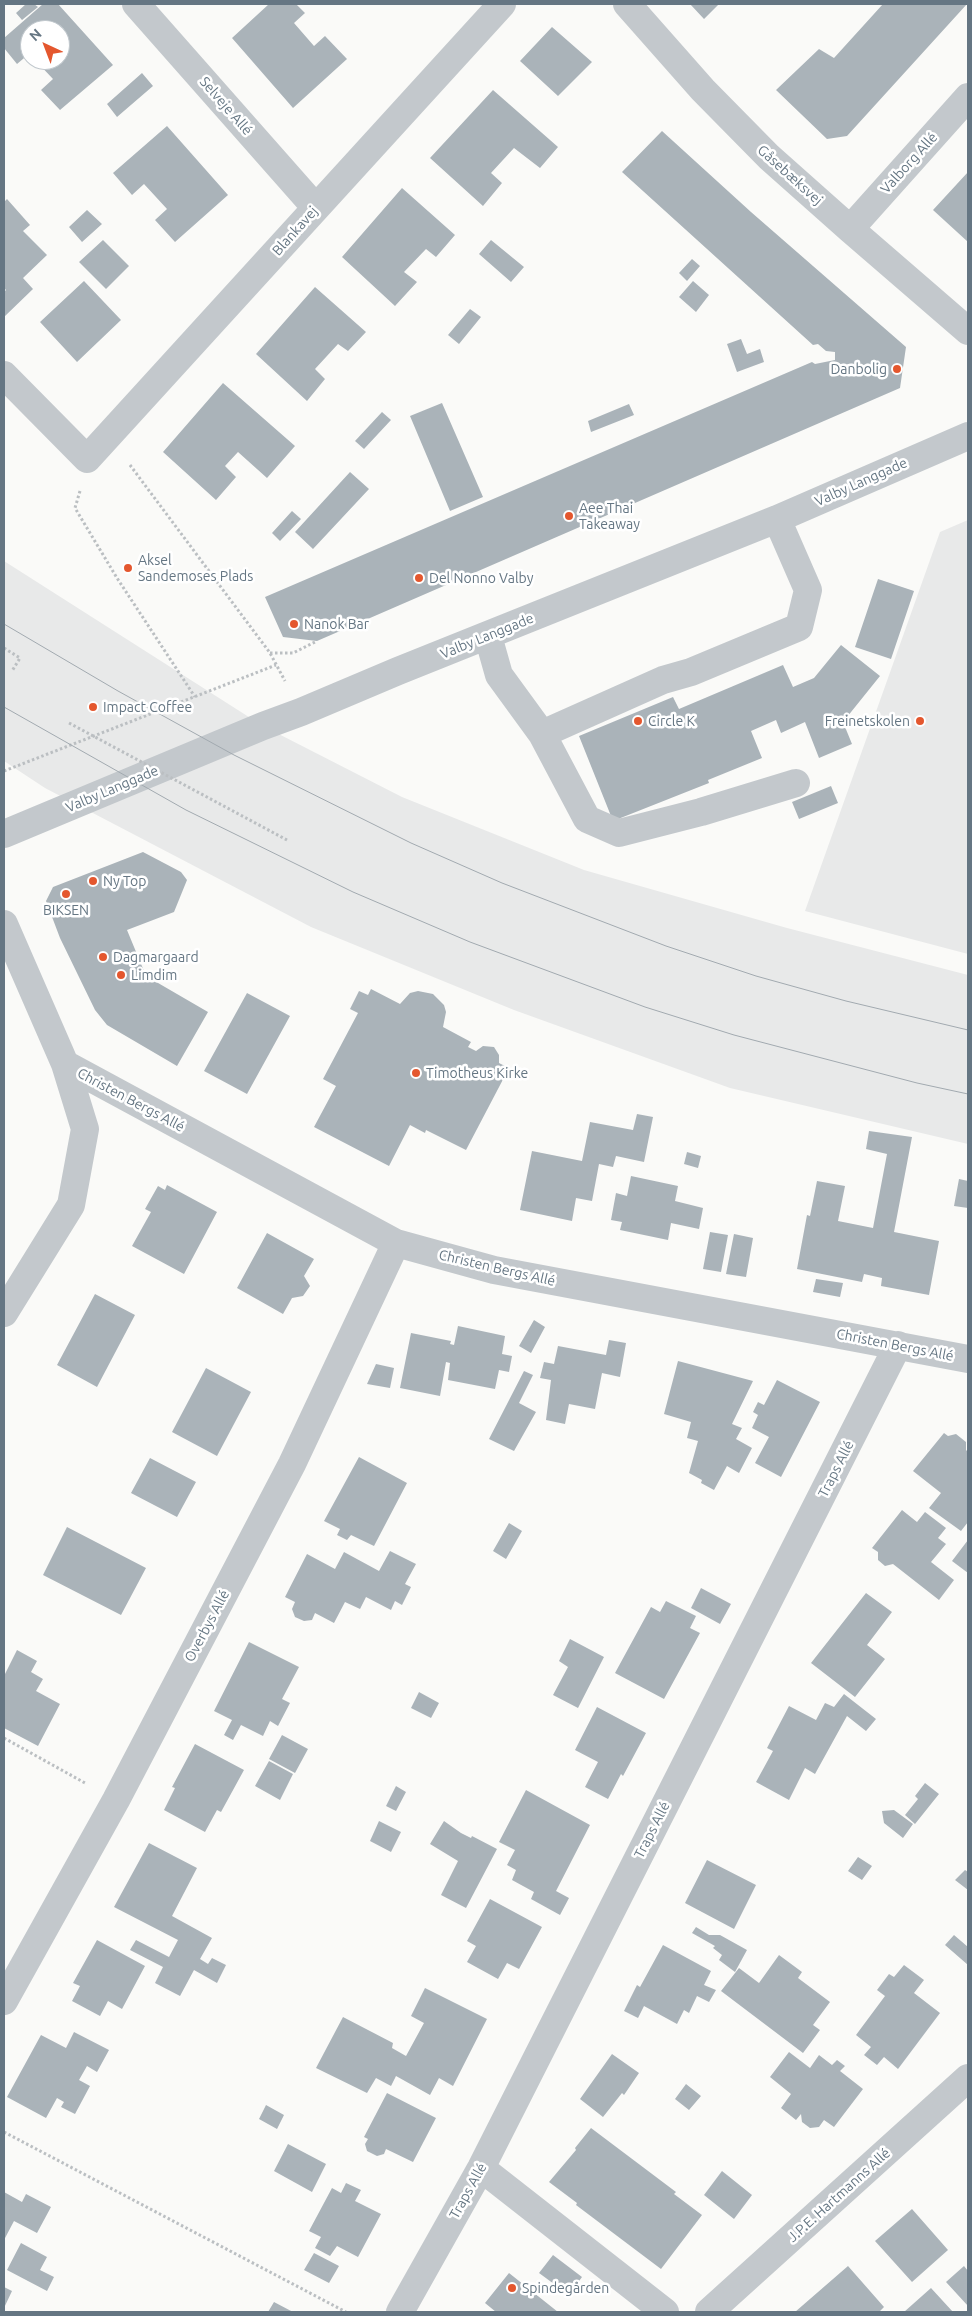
<!DOCTYPE html>
<meta charset="utf-8">
<style>
body{margin:0}
#map{position:relative;width:972px;height:2316px;overflow:hidden;background:#fafaf8;font-family:Ubuntu,sans-serif}
canvas{display:block}
.frame{position:absolute;inset:0;border:5px solid #657683;pointer-events:none}
.north{position:absolute;left:20px;top:20px;width:50px;height:50px;box-sizing:border-box;background:#fff;border:1px solid #c1c8cd;border-radius:50%;rotate:317deg;font-size:14px;font-weight:700;line-height:20px;text-align:center;color:#657683}
.north::after{content:'';display:block;margin:auto;width:18px;height:22px;background:#e4572e;clip-path:polygon(50% 0,100% 100%,50% 72%,0 100%)}
</style>
<div id="map">
<canvas width="972" height="2316"></canvas>
<div class="frame"></div>
<div class="north">N</div>
</div>
<script>
const context = document.querySelector('canvas').getContext('2d');
context.lineJoin = 'round';
function fill(path, color) {
  context.fillStyle = color;
  context.fill(path, 'evenodd');
}
function toPath(rows) {
  const path = new Path2D();
  for (const r of rows) {
    path.moveTo(r[0], r[1]);
    for (let i = 2; i < r.length; i += 2) path.lineTo(r[i], r[i + 1]);
  }
  return path;
}
function stroke(path, color, width, dash) {
  context.strokeStyle = color;
  context.lineWidth = width;
  context.lineCap = dash ? 'butt' : 'round';
  context.setLineDash(dash || []);
  context.stroke(path);
}
function write(font, color, halo, rows, align = 'center') {
  context.font = font + ' Ubuntu,sans-serif';
  context.lineWidth = 5;
  context.setLineDash([]);
  context.textBaseline = 'middle';
  context.strokeStyle = halo;
  context.fillStyle = color;
  for (const [text, x, y, turn = 0] of rows) {
    context.save();
    context.translate(x, y);
    context.rotate((+turn || 0) * Math.PI / 180);
    context.textAlign = isNaN(turn) ? turn : align;
    if (halo) context.strokeText(text, 0, 0);
    context.fillText(text, 0, 0);
    context.restore();
  }
}
const built = toPath([
 [968,520,968,954,805,911,940,532],
 [4,561,263,726,402,797,584,870,787,928,968,975,968,1144,730,1088,514,1010,311,927,45,788,4,761]
]);
const building = toPath([
 [26,4,34,4,38,7,22,20,16,13],
 [43,4,58,4,113,65,60,110,41,90,53,79,35,60,60,60,60,30,30,30,30,53,17,64,4,48,4,38],
 [269,4,296,4,305,13,294,23,314,46,325,36,347,59,293,108,232,38],
 [690,4,719,4,704,19],
 [883,4,967,4,847,136,827,139,776,90,819,49,834,58],
 [552,27,592,62,558,96,520,61],
 [142,73,153,86,117,117,107,104],
 [493,90,558,147,540,168,514,148,491,173,502,183,483,206,430,158],
 [167,126,228,195,175,242,155,220,167,209,144,184,132,195,113,173],
 [662,131,751,212,906,347,900,388,317,641,283,637,265,597,812,362,815,364,835,360,835,352,826,351,818,344,813,345,622,172],
 [968,172,968,242,933,210],
 [402,188,455,235,436,257,426,249,404,272,417,282,395,306,342,257],
 [7,199,30,225,23,231,47,255,23,278,33,289,4,317,4,292,6,290,4,288,4,202],
 [87,210,102,224,82,242,69,227],
 [103,240,129,266,106,289,79,262],
 [491,240,524,267,511,282,479,254],
 [692,259,700,266,687,281,679,273],
 [84,281,121,320,77,362,40,322],
 [693,281,709,295,696,312,679,297],
 [315,287,366,332,348,351,338,344,315,369,325,379,307,401,256,354],
 [470,309,481,317,459,344,448,335],
 [741,339,747,354,760,349,764,362,737,372,727,344],
 [223,383,295,446,267,478,238,452,225,466,236,477,216,500,163,452],
 [442,403,483,497,450,511,410,416],
 [629,404,634,415,591,432,588,421],
 [382,412,391,420,364,449,355,441],
 [350,472,369,489,313,549,295,532],
 [292,511,301,519,280,541,272,533],
 [878,579,914,591,891,659,855,647],
 [841,645,880,676,843,722,852,744,819,758,805,722,781,733,776,720,751,731,762,758,708,780,709,783,613,821,579,736,673,697,679,709,783,665,793,687,814,678],
 [831,786,838,803,799,819,792,802],
 [143,852,181,872,187,880,174,912,127,930,146,976,208,1012,177,1066,107,1025,95,1010,60,938,46,901,53,887],
 [371,989,400,1004,410,993,418,991,433,994,444,1005,446,1012,443,1027,471,1042,468,1047,476,1051,483,1046,494,1047,499,1055,499,1063,509,1068,466,1150,426,1130,425,1133,410,1125,389,1166,314,1127,336,1086,323,1079,358,1013,350,1009,359,991,368,995],
 [247,993,290,1016,247,1094,204,1071],
 [637,1114,653,1117,644,1162,616,1156,613,1167,599,1164,592,1201,576,1198,572,1221,520,1210,532,1151,582,1161,590,1122,633,1130],
 [869,1131,912,1137,894,1232,939,1241,929,1295,881,1286,882,1278,864,1274,862,1282,797,1269,807,1215,810,1216,817,1181,845,1186,838,1221,873,1228,887,1154,866,1149],
 [687,1152,701,1156,698,1168,684,1164],
 [631,1176,678,1186,675,1201,703,1208,699,1229,671,1223,668,1240,620,1230,622,1222,611,1220,616,1193,627,1196],
 [959,1179,968,1181,968,1208,954,1206],
 [167,1185,217,1212,184,1274,132,1246,151,1212,145,1209,158,1186,165,1190],
 [710,1232,728,1235,721,1272,703,1269],
 [267,1233,314,1259,304,1276,310,1286,303,1296,292,1298,283,1314,237,1288],
 [734,1234,753,1238,746,1277,726,1274],
 [816,1279,843,1283,840,1297,813,1292],
 [95,1294,135,1315,97,1387,57,1365],
 [534,1320,545,1327,531,1353,519,1346],
 [458,1326,505,1336,502,1354,512,1356,509,1372,499,1370,495,1389,448,1380,450,1363,446,1362,440,1396,400,1388,411,1333,451,1341,450,1344,454,1345],
 [609,1340,626,1343,620,1377,602,1373,595,1409,569,1404,565,1424,546,1420,551,1380,540,1378,544,1362,554,1364,558,1346,606,1355],
 [678,1361,753,1381,732,1424,742,1428,736,1439,752,1448,739,1473,727,1466,714,1490,701,1483,702,1480,689,1473,698,1441,687,1438,691,1422,664,1414],
 [376,1364,394,1368,390,1388,367,1384],
 [206,1368,251,1392,217,1456,172,1432],
 [524,1371,533,1375,519,1403,536,1412,514,1451,489,1439],
 [777,1380,820,1402,781,1477,755,1463,769,1437,752,1428,758,1415,753,1412,758,1402,764,1405],
 [944,1433,948,1436,956,1434,966,1442,966,1450,968,1452,968,1522,961,1531,929,1508,941,1493,913,1471],
 [359,1457,407,1483,374,1546,351,1535,347,1540,337,1535,340,1529,324,1521],
 [150,1458,196,1482,177,1517,131,1493],
 [902,1510,917,1522,925,1512,946,1528,938,1538,946,1544,931,1562,954,1580,939,1600,893,1564,885,1566,878,1560,878,1552,872,1548],
 [509,1523,522,1531,506,1559,493,1551],
 [67,1527,146,1568,121,1615,43,1575],
 [968,1540,968,1573,952,1561],
 [390,1551,416,1564,405,1584,411,1587,402,1605,395,1601,391,1610,366,1597,360,1609,345,1602,334,1623,315,1613,312,1620,304,1621,295,1617,292,1609,295,1602,285,1597,307,1554,335,1569,344,1552,379,1571],
 [701,1588,731,1604,720,1624,691,1608],
 [866,1593,892,1612,867,1645,885,1659,855,1697,811,1663],
 [666,1601,696,1616,690,1628,700,1633,664,1699,615,1673,651,1607,660,1612],
 [570,1639,604,1657,578,1708,553,1695,568,1667,559,1661],
 [249,1642,299,1667,282,1699,290,1703,278,1726,270,1721,263,1736,241,1725,233,1740,224,1735,232,1720,214,1711],
 [17,1650,37,1661,31,1672,43,1679,36,1691,60,1704,38,1746,4,1728,4,1676],
 [419,1692,439,1703,431,1718,411,1708],
 [844,1694,876,1719,866,1731,847,1716,815,1774,805,1768,789,1800,756,1782,773,1751,767,1748,789,1706,816,1720,825,1703,834,1707],
 [597,1707,646,1733,623,1776,621,1774,608,1799,585,1787,598,1762,575,1750],
 [282,1735,308,1749,295,1773,269,1759],
 [195,1744,244,1770,221,1812,217,1810,205,1832,164,1810,175,1788,172,1787],
 [269,1761,293,1774,280,1800,255,1786],
 [925,1783,939,1794,915,1824,905,1815,918,1799,915,1796],
 [396,1786,406,1792,396,1811,386,1806],
 [526,1790,590,1825,556,1891,569,1898,560,1915,531,1899,534,1892,512,1880,516,1870,507,1865,515,1850,499,1842],
 [894,1810,913,1824,903,1838,884,1823,882,1811],
 [379,1821,401,1832,391,1852,370,1841],
 [444,1821,461,1833,471,1838,472,1836,497,1849,466,1908,441,1895,458,1861,430,1844],
 [149,1843,197,1868,172,1916,212,1938,200,1959,208,1964,212,1958,226,1965,217,1983,194,1970,180,1996,155,1983,163,1967,130,1950,136,1940,169,1957,178,1940,114,1907],
 [858,1857,872,1866,862,1880,848,1871],
 [707,1860,756,1885,734,1929,685,1903],
 [965,1870,968,1872,968,1890,955,1880],
 [490,1899,542,1927,519,1969,507,1963,498,1979,467,1962,476,1946,467,1941],
 [696,1927,709,1935,720,1935,747,1950,735,1972,719,1960,722,1955,713,1948,715,1946,692,1933],
 [954,1935,968,1947,968,1965,945,1945],
 [97,1940,145,1966,122,2009,108,2001,100,2016,72,2001,80,1986,73,1983],
 [663,1945,711,1971,704,1985,716,1990,709,2002,697,1996,689,2013,684,2010,677,2024,644,2006,638,2018,624,2011,637,1985,640,1987],
 [779,1955,802,1972,798,1978,830,2002,813,2025,820,2030,803,2053,721,1991,739,1968,759,1983],
 [904,1965,924,1980,914,1993,940,2013,898,2069,884,2057,877,2065,864,2055,871,2047,856,2035,885,1996,877,1990,889,1974,894,1977],
 [425,1988,487,2019,453,2086,439,2078,430,2095,396,2076,391,2086,376,2078,367,2093,316,2068,343,2017,393,2043,392,2048,406,2056,424,2023,411,2016],
 [74,2032,109,2050,97,2072,87,2066,79,2080,90,2086,75,2114,61,2107,64,2102,57,2098,46,2118,7,2097,41,2035,66,2048],
 [789,2052,810,2068,819,2055,832,2065,837,2060,845,2066,840,2071,863,2089,834,2127,824,2120,819,2127,810,2128,802,2122,801,2114,796,2120,781,2108,791,2094,770,2077],
 [612,2054,639,2073,624,2095,622,2093,603,2117,580,2099],
 [686,2084,701,2096,689,2110,675,2099],
 [387,2093,436,2118,413,2162,386,2149,384,2154,377,2156,367,2151,365,2144,368,2139,364,2137],
 [266,2105,284,2115,277,2129,259,2119],
 [591,2128,676,2192,674,2194,702,2215,661,2269,576,2205,577,2203,549,2182,576,2150,575,2148],
 [288,2144,326,2164,312,2192,274,2171],
 [722,2171,752,2195,734,2219,704,2195],
 [346,2183,361,2190,355,2201,381,2214,358,2257,337,2246,330,2256,315,2248,321,2237,309,2231,332,2188,341,2193],
 [4,2192,22,2202,26,2194,51,2207,37,2233,14,2221,4,2240],
 [912,2209,948,2250,912,2282,875,2241],
 [21,2243,47,2257,40,2270,54,2277,47,2291,7,2270],
 [314,2253,339,2266,329,2283,304,2270],
 [553,2255,582,2277,569,2295,539,2273],
 [848,2266,884,2307,879,2312,795,2312],
 [964,2266,968,2271,968,2306,946,2282],
 [509,2273,558,2312,496,2312,485,2303],
 [4,2287,12,2291,4,2308],
 [931,2288,953,2312,904,2312],
 [274,2302,293,2312,268,2312]
]);
const path = toPath([
 [130,465,270,653,285,681],
 [80,491,75,508,117,578,195,697],
 [4,648,20,658,12,671],
 [270,653,293,653,317,641],
 [4,771,276,665],
 [4,1738,85,1783],
 [4,2132,346,2312]
]);
const minor = toPath([
 [136,4,316,208],
 [627,4,703,90,769,157,850,229,968,331],
 [850,229,968,97],
 [4,375,87,459,502,4],
 [488,636,499,675,542,734,587,819,619,833,701,812,796,783],
 [542,734,663,680,691,672,799,627,808,590,777,519],
 [4,834,263,726,301,712,398,671,777,519,968,436],
 [4,924,65,1064,85,1129,71,1205,4,1313],
 [65,1064,396,1243,494,1270,968,1359],
 [4,2001,116,1800,292,1464,396,1243],
 [481,2168,665,2312],
 [400,2312,481,2168,898,1345],
 [709,2312,968,2078]
]);
const tram = toPath([
 [4,624,118,691,234,755,411,843,502,883,666,946,756,976,846,1001,968,1030],
 [4,707,186,810,353,892,470,942,645,1007,734,1035,917,1083,968,1094]
]);
const pathBridge = toPath([
 [69,723,287,840]
]);
const markers = [
 [897,369,5,"#e4572e"],
 [569,516,5,"#e4572e"],
 [128,568,5,"#e4572e"],
 [419,578,5,"#e4572e"],
 [294,624,5,"#e4572e"],
 [93,707,5,"#e4572e"],
 [638,721,5,"#e4572e"],
 [920,721,5,"#e4572e"],
 [93,881,5,"#e4572e"],
 [66,894,5,"#e4572e"],
 [103,957,5,"#e4572e"],
 [121,975,5,"#e4572e"],
 [416,1073,5,"#e4572e"],
 [512,2288,5,"#e4572e"]
];
const streetNames = [
 ["Selveje Allé",226,106,49],
 ["Valborg Allé",909,163,-48],
 ["Gåsebæksvej",790,175,42],
 ["Blankavej",295,231,-48],
 ["Valby Langgade",861,482,-24],
 ["Valby Langgade",487,636,-22],
 ["Valby Langgade",112,789,-23],
 ["Christen Bergs Allé",131,1100,28],
 ["Christen Bergs Allé",497,1268,13],
 ["Christen Bergs Allé",895,1345,11],
 ["Traps Allé",836,1469,-63],
 ["Overbys Allé",207,1626,-62],
 ["Traps Allé",652,1830,-63],
 ["Traps Allé",468,2191,-61],
 ["J.P.E. Hartmanns Allé",839,2195,-42]
];
const poiNames = [
 ["Danbolig",887,369,"right"],
 ["Aee Thai",579,508],
 ["Takeaway",579,524],
 ["Aksel",138,560],
 ["Sandemoses Plads",138,576],
 ["Del Nonno Valby",429,578],
 ["Nanok Bar",304,624],
 ["Impact Coffee",103,707],
 ["Circle K",648,721],
 ["Freinetskolen",910,721,"right"],
 ["Ny Top",103,881],
 ["BIKSEN",66,910,"center"],
 ["Dagmargaard",113,957],
 ["Limdim",131,975],
 ["Timotheus Kirke",426,1073],
 ["Spindegården",522,2288]
];
fill(built, '#e8e9e9');
fill(building, '#aab3b9');
stroke(path, '#bbbfc2', 3, [2.5, 2.5]);
stroke(minor, '#c3c8cc', 28);
stroke(tram, '#a2aab0', 1);
stroke(pathBridge, '#bbbfc2', 3, [2.5, 2.5]);
for (const [x, y, r, color] of markers) {
  const dot = new Path2D();
  dot.arc(x, y, r, 0, 2 * Math.PI);
  context.fillStyle = color;
  context.fill(dot);
  stroke(dot, '#fff', 2);
}
write('14px', '#657683', '#fff', streetNames);
write('14px', '#657683', '#fff', poiNames, 'left');
</script>
